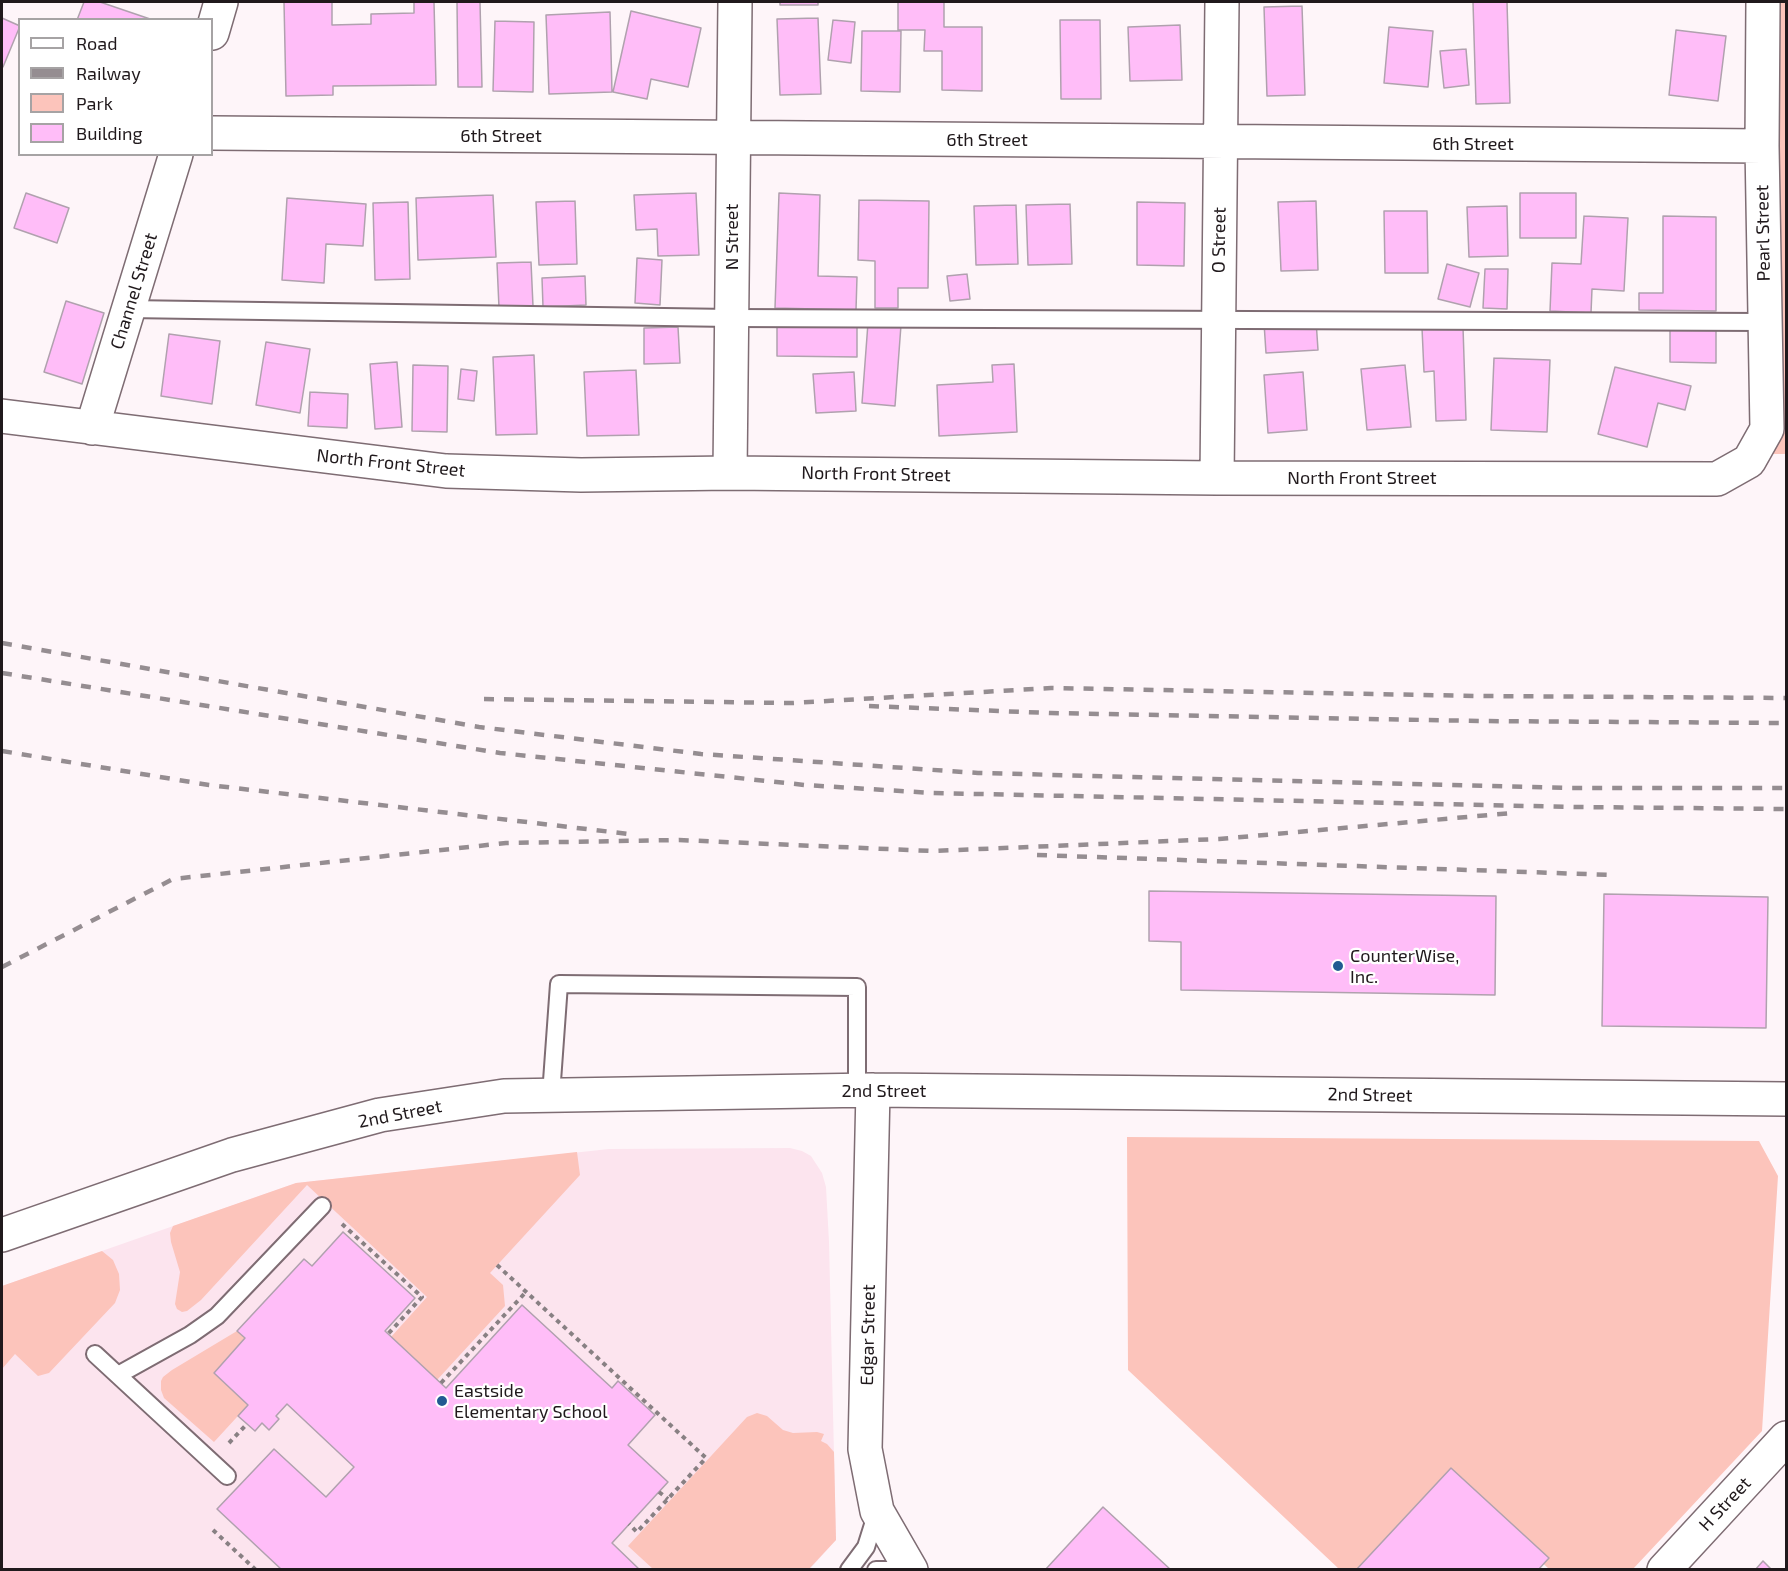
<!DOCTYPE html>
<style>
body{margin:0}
#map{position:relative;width:1788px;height:1571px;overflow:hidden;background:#fef5f9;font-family:"Exo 2",sans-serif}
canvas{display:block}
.frame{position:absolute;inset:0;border:3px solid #20191c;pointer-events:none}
.legend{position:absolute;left:18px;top:18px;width:195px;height:138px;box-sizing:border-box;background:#fff;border:2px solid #a6a3a4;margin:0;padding:8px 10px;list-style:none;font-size:18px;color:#20191c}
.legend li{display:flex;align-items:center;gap:12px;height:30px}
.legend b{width:30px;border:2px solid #a6a3a4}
</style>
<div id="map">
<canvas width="1788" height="1571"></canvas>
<div class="frame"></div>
<ul class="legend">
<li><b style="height:8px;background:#fff"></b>Road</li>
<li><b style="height:8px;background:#958d91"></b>Railway</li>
<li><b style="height:16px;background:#fcc4bb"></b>Park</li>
<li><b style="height:16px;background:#ffbdf8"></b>Building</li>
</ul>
</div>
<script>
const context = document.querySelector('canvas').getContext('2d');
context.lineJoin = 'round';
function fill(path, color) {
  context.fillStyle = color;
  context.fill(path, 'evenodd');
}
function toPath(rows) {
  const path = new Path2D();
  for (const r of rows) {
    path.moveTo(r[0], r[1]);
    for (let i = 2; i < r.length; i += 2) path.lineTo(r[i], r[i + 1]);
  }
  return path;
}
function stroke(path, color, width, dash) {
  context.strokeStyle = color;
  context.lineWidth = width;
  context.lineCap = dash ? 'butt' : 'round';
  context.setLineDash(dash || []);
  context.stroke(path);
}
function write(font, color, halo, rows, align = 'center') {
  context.font = font + ' "Exo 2",sans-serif';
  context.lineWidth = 4.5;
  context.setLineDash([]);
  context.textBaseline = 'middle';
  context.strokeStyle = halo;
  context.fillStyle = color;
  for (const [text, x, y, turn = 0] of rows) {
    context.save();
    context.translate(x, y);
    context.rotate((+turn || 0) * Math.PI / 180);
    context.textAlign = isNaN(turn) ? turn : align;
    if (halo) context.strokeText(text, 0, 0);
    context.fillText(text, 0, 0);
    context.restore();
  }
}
const built = toPath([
 [790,1148,802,1151,811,1156,822,1173,826,1187,829,1242,836,1540,809,1570,2,1569,2,1286,296,1183,609,1149]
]);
const green = toPath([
 [1769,2,1786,2,1786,454,1771,454],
 [1127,1137,1759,1141,1778,1176,1762,1431,1633,1569,1549,1569,1448,1475,1359,1569,1339,1569,1128,1370],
 [577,1152,580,1175,490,1273,503,1285,505,1306,437,1380,391,1337,427,1297,307,1185,201,1300,187,1311,182,1312,177,1309,175,1304,180,1272,171,1242,170,1233,173,1226,296,1183],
 [102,1251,113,1260,119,1274,120,1290,115,1303,49,1373,38,1376,15,1354,2,1369,2,1286],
 [237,1331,245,1338,214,1373,248,1405,214,1442,164,1398,161,1390,161,1381,163,1377,172,1370],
 [757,1413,767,1416,783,1430,793,1433,817,1432,824,1434,821,1441,827,1444,834,1452,836,1540,809,1569,653,1569,628,1546,747,1417]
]);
const building = toPath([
 [84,2,100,2,153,20,77,20,84,2],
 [284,2,332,2,332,25,371,24,371,14,414,13,414,2,434,2,436,85,333,86,333,95,286,96,284,2],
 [457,2,480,2,482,87,458,87,457,2],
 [780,2,818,2,818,5,780,5,780,2],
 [898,2,944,2,944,27,982,27,982,91,942,90,942,51,924,51,925,30,898,30,898,2],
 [1473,2,1507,2,1510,103,1476,104,1473,2],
 [1302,6,1305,95,1267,96,1264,7,1302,6],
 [631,11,701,28,688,87,651,79,647,99,613,92,631,11],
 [610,12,612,92,549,94,546,15,610,12],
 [2,18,20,26,3,67,2,66,2,18],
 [818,18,821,94,780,95,777,19,818,18],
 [833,20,855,22,851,63,828,60,833,20],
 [1060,20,1100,20,1101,99,1061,99,1060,20],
 [495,21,534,22,533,92,493,91,495,21],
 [1180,25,1182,80,1130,81,1128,27,1180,25],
 [1389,27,1433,31,1428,87,1384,83,1389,27],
 [1676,30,1726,36,1718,101,1669,95,1676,30],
 [862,31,901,31,900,92,861,91,862,31],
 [1466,49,1469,85,1444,88,1440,51,1466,49],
 [26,193,69,208,57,243,14,228,26,193],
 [696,193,699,255,658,256,657,229,636,230,634,195,696,193],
 [779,193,820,195,818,276,857,277,856,310,775,308,779,193],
 [1520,193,1576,193,1576,238,1520,238,1520,193],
 [493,195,496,257,418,260,416,198,493,195],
 [287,198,366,204,363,246,326,244,324,283,282,280,287,198],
 [859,200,929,201,928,288,898,288,898,308,875,308,875,261,858,260,859,200],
 [575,201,577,264,539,265,536,202,575,201],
 [1316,201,1318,270,1281,271,1278,202,1316,201],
 [408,202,410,279,375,280,373,203,408,202],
 [1137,202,1185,203,1184,266,1137,265,1137,202],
 [1070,204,1072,264,1028,265,1026,205,1070,204],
 [1016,205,1018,264,976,265,974,206,1016,205],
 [1507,206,1508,256,1469,257,1467,207,1507,206],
 [1384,211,1427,211,1428,273,1385,273,1384,211],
 [1584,216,1628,218,1624,291,1592,289,1591,313,1550,311,1552,263,1581,264,1584,216],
 [1663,216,1716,217,1716,311,1639,310,1639,293,1663,293,1663,216],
 [637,258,662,260,660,305,635,303,637,258],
 [531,262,533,306,499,308,497,263,531,262],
 [1447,264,1479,273,1470,307,1438,299,1447,264],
 [1485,269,1508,269,1507,309,1483,308,1485,269],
 [967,274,970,299,950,301,947,276,967,274],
 [585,276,586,305,543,307,542,278,585,276],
 [66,301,104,313,82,384,44,372,66,301],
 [1316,320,1318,350,1266,353,1264,323,1316,320],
 [777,321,857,322,857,357,777,356,777,321],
 [868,323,901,325,895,406,862,403,868,323],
 [1670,326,1716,326,1716,363,1670,362,1670,326],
 [678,327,680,363,644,364,644,328,678,327],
 [1463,327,1466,420,1436,421,1434,371,1424,372,1422,328,1463,327],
 [169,334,220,341,212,404,161,396,169,334],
 [266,342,310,349,300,413,256,405,266,342],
 [534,355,537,434,496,435,493,357,534,355],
 [1494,358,1550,360,1547,432,1491,430,1494,358],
 [397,362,402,427,375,429,370,364,397,362],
 [1014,364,1017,432,939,436,937,385,993,382,992,365,1014,364],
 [413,365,448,366,447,432,412,431,413,365],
 [1405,365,1411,427,1367,430,1361,369,1405,365],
 [1615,367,1691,386,1685,410,1658,403,1647,447,1598,434,1615,367],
 [461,369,477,371,474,401,458,399,461,369],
 [636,370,639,435,587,436,584,372,636,370],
 [854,372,856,411,816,413,813,374,854,372],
 [1303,372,1307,430,1268,433,1264,375,1303,372],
 [310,392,348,394,347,428,308,426,310,392],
 [1149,891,1496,896,1495,995,1181,990,1181,942,1149,941,1149,891],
 [1604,894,1768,897,1766,1028,1602,1026,1604,894],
 [343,1232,415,1298,385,1331,446,1388,522,1305,612,1388,618,1381,655,1415,628,1445,668,1482,612,1543,640,1570,282,1570,217,1509,274,1449,326,1497,354,1467,287,1404,276,1416,279,1419,269,1430,262,1423,255,1431,238,1416,248,1405,214,1373,245,1338,237,1331,304,1259,312,1266,343,1232],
 [1451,1468,1549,1558,1538,1570,1356,1570,1451,1468],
 [1103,1507,1171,1570,1045,1570,1103,1507],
 [1763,1561,1772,1570,1755,1570,1763,1561]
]);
const path = toPath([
 [342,1224,422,1297,388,1334],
 [497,1265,706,1458,637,1532,629,1524],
 [441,1383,526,1292],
 [229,1443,247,1424],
 [659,1492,668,1499],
 [213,1530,256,1570]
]);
const lane = toPath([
 [128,309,731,318,1765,322],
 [551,1095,559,984,857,987,857,1090],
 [95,1354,227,1476],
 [118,1375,190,1335,217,1316,322,1206],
 [849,1570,866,1547,877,1512],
 [876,1570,890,1570]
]);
const street = toPath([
 [212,33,221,2],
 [212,133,1762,146],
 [2,416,446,471,581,475,730,473,1217,478,1717,479,1749,461,1767,429,1762,146,1763,2],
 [92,428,176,154],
 [730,473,735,2],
 [1217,478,1222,2],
 [1664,1570,1786,1438]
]);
const secondary = toPath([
 [873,1090,865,1449,877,1511,911,1570],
 [2,1235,232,1155,380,1115,504,1096,873,1090,1786,1099]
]);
const rail = toPath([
 [2,643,479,727,701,754,978,773,1572,788,1786,788],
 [2,673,500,753,805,785,933,793,1575,807,1786,809],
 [484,699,792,703,1051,688,1480,696,1786,698],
 [869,706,1051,713,1479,721,1786,723],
 [2,751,209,785,629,834],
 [1037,855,1613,875],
 [2,967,173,879,506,843,679,840,932,851,1219,839,1512,813]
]);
const markers = [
 [1338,966,6,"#225a92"],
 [442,1401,6,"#225a92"]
];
const streetNames = [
 ["6th Street",501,136],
 ["6th Street",987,140],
 ["6th Street",1473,144],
 ["Pearl Street",1763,233,-91],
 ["N Street",732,237,-90],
 ["O Street",1219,240,-89],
 ["Channel Street",134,291,-73],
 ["North Front Street",391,463,6],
 ["North Front Street",876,474,1],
 ["North Front Street",1362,478],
 ["2nd Street",884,1091],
 ["2nd Street",1370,1095,1],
 ["2nd Street",400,1114,-11],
 ["Edgar Street",868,1335,-89],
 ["H Street",1725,1504,-47]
];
const poiNames = [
 ["CounterWise,",1350,956],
 ["Inc.",1350,977],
 ["Eastside",454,1391],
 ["Elementary School",454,1412]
];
fill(built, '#fce4ee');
fill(green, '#fcc4bb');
fill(building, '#ffbdf8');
stroke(building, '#b0a1ae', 1.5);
stroke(lane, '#7e6c73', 20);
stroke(street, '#7e6c73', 36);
stroke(secondary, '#7e6c73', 36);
stroke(path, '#888083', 4, [4.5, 4.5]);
stroke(lane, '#fff', 16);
stroke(street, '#fff', 33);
stroke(secondary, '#fff', 33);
stroke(rail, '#958d91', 4.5, [10, 10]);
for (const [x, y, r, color] of markers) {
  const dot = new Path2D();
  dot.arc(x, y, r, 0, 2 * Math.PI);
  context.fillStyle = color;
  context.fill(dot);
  stroke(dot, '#fff', 2);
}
write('18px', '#20191c', '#fff', streetNames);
write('18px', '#20191c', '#fff', poiNames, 'left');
</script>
